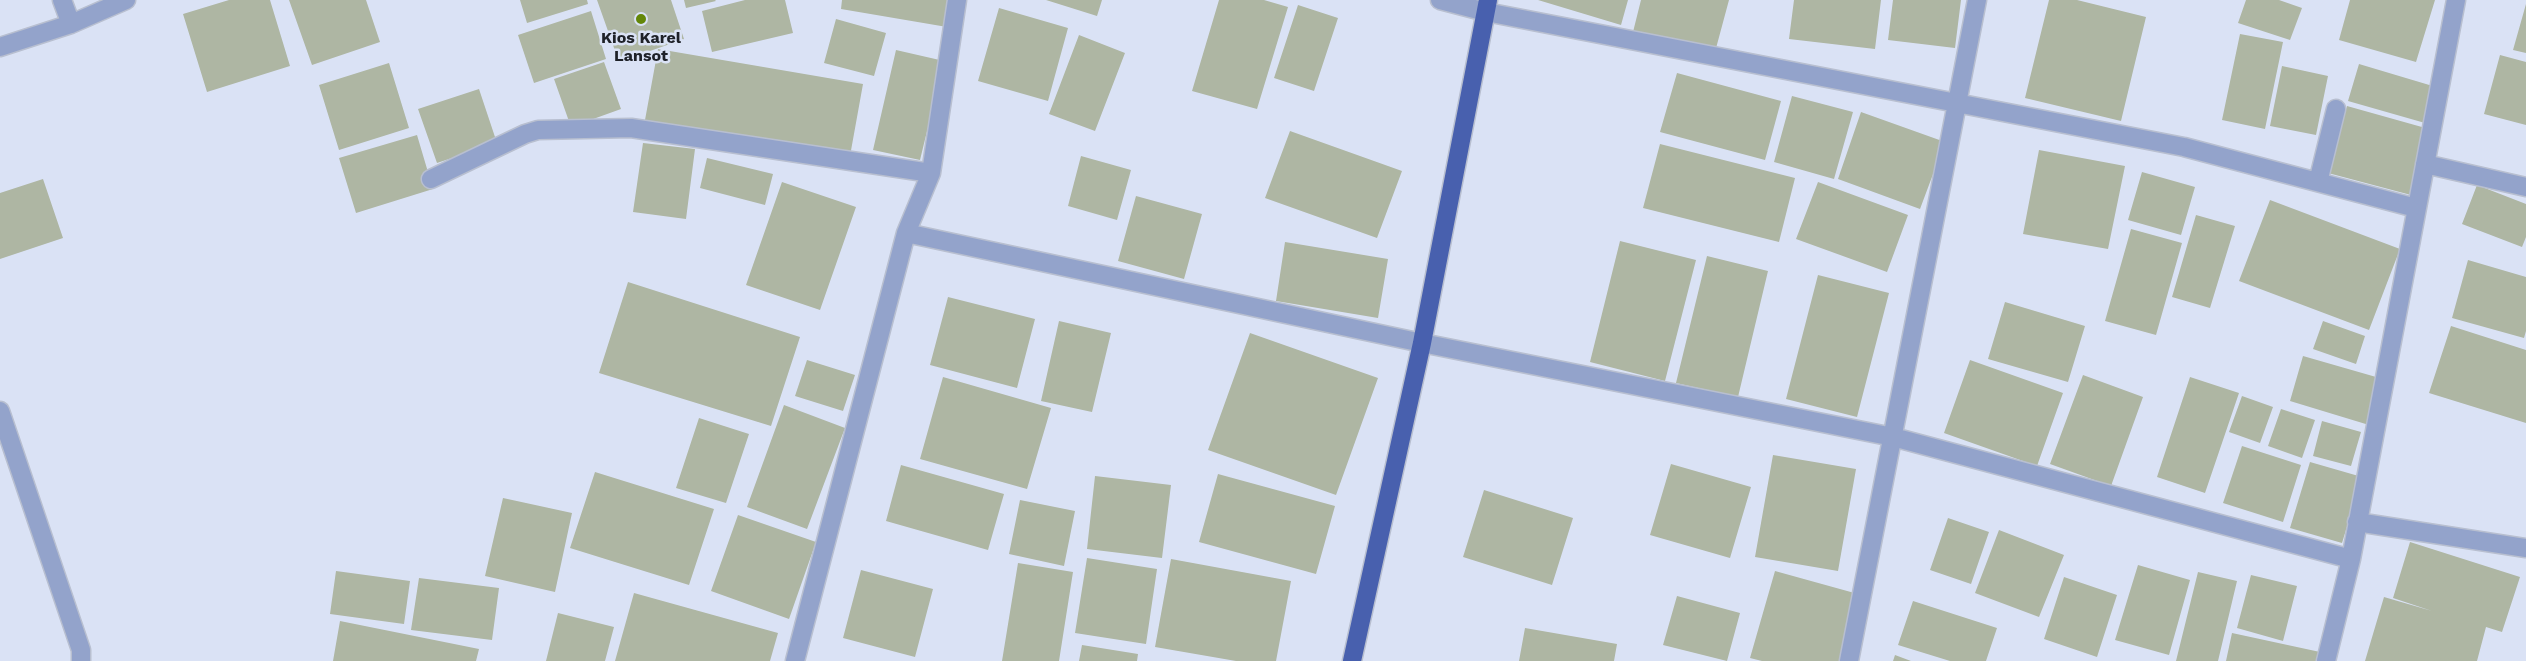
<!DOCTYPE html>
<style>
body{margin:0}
canvas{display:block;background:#dae2f5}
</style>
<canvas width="2526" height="661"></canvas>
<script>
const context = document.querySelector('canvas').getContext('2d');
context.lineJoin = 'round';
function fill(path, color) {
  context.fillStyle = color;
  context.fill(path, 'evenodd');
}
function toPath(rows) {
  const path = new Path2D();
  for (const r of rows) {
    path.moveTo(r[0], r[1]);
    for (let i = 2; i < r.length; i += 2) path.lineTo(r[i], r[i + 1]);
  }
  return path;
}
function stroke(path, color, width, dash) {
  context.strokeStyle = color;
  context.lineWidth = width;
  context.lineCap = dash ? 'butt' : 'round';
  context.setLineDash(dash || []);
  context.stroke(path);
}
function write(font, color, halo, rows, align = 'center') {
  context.font = font + ' "Work Sans",sans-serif';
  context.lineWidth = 5;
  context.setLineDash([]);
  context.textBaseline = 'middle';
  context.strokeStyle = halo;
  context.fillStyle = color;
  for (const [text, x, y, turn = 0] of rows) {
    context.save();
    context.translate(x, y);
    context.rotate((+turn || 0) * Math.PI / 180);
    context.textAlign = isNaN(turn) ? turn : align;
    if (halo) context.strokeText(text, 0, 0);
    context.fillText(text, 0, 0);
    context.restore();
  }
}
const building = toPath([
 [229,0,270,0,290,66,207,92,183,14],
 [289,0,366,0,380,42,312,65],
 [520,0,587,0,588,4,527,23],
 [597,0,671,0,684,39,619,62],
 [684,0,715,0,716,1,686,8],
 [745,0,785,0,793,33,712,52,702,11],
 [842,0,951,0,947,27,841,9],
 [1046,0,1102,0,1097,16],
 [1219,0,1264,0,1288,7,1257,109,1192,91],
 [1538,0,1628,0,1621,25],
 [1641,0,1729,0,1715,52,1633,32],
 [1794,0,1881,0,1875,49,1789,39],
 [1893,0,1961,0,1955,48,1888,40],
 [2049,0,2077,0,2146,17,2121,121,2025,98],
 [2246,0,2279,0,2302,8,2290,40,2238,23],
 [2350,0,2435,0,2416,62,2339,40],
 [2526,4,2526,53,2513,50],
 [1298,5,1338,18,1314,91,1274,78],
 [999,8,1068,28,1048,101,978,81],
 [591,11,606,59,534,83,518,35],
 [836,19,886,33,874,76,824,63],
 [2240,34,2283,42,2265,129,2222,120],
 [1079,35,1125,53,1095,131,1049,114],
 [658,49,863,84,850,156,645,120],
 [896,50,944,61,920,160,873,150],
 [2500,55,2526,62,2526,125,2484,114],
 [604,62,621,109,571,127,554,79],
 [389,63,409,128,339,150,319,85],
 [2359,64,2436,87,2425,123,2348,101],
 [2282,66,2328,76,2316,135,2270,126],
 [1677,73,1781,101,1765,160,1660,132],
 [479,89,497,143,437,163,418,109],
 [1792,96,1853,112,1834,179,1774,162],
 [2347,106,2429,129,2411,195,2328,173],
 [1861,112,1945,142,1920,209,1838,179],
 [1290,131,1402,171,1377,238,1265,198],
 [417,135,433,189,356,213,339,158],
 [643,143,695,149,686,219,633,212],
 [1660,144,1795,178,1779,242,1643,208],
 [2039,150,2125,166,2108,249,2023,234],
 [1081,156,1131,170,1117,220,1068,206],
 [707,158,773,174,765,205,700,188],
 [2142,172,2195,187,2181,235,2128,220],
 [43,179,63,238,0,259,0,193],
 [782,182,856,207,820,310,746,285],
 [1818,182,1908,215,1887,272,1796,239],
 [2477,185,2526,204,2526,237,2522,247,2462,224],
 [1136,196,1202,214,1184,279,1118,261],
 [2270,200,2400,249,2369,330,2239,281],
 [2196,215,2235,226,2210,308,2172,297],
 [2131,229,2182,243,2156,335,2105,321],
 [1620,241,1696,260,1665,381,1590,362],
 [1285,242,1388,259,1378,318,1276,301],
 [1707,256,1768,271,1738,397,1676,383],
 [2468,260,2526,277,2526,331,2524,338,2452,318],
 [1818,275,1889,293,1857,417,1786,399],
 [628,282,800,337,771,426,599,373],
 [948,297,1035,319,1017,388,930,365],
 [2005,302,2085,326,2068,382,1988,359],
 [1059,321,1111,333,1092,412,1041,401],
 [2323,321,2365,336,2356,364,2313,349],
 [2451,326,2526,350,2526,423,2429,393],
 [1250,333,1378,378,1336,495,1208,450],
 [2303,356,2383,379,2369,425,2290,401],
 [807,360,855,375,843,411,795,396],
 [1970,360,2063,393,2037,466,1944,433],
 [2083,375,2143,397,2111,486,2050,464],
 [943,377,1051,408,1027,489,920,459],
 [2190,377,2239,393,2205,493,2157,477],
 [2242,396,2273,407,2260,443,2229,432],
 [784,405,845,428,807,529,747,507],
 [2281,409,2315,420,2302,458,2268,446],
 [699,418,749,434,726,503,676,488],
 [2322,421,2361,432,2351,466,2313,456],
 [2242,446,2301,465,2283,522,2223,503],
 [1773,455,1856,469,1838,571,1755,557],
 [2310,462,2362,477,2342,543,2290,528],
 [1671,464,1751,487,1730,558,1650,535],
 [901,465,1004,494,988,550,886,521],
 [595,472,714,509,689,585,570,548],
 [1218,474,1335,506,1316,574,1199,542],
 [1095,476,1171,485,1162,558,1087,549],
 [1484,490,1573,518,1552,585,1463,557],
 [503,498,572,513,555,592,485,576],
 [1020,500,1075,511,1064,566,1009,554],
 [738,515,816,542,789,619,711,591],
 [1948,518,1989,532,1971,584,1930,570],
 [1999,530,2064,555,2039,617,1975,593],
 [2410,542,2520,577,2502,632,2486,627,2477,661,2365,661,2384,597,2432,611,2393,598],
 [1087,558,1157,569,1146,644,1075,633],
 [1171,559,1291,581,1276,661,1236,661,1155,647],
 [1018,563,1073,572,1059,661,1002,661],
 [2138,565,2190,580,2169,655,2115,640],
 [861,570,933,589,915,657,843,638],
 [336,571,410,581,404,624,330,614],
 [1775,571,1858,594,1839,661,1762,661,1750,658],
 [2198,572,2237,581,2218,661,2176,661],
 [2251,575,2297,586,2283,641,2237,628],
 [2064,577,2117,595,2097,657,2044,639],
 [419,578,499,588,492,640,411,630],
 [634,593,778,633,770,661,615,661],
 [1677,596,1740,613,1727,661,1663,645],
 [1913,601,1997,628,1986,661,1950,661,1898,645],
 [558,613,614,627,605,661,546,661],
 [340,621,479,649,476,661,333,661],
 [1525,628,1617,644,1614,661,1519,661],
 [2232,633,2320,652,2318,661,2226,661],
 [1082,645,1138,654,1137,661,1079,661],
 [1895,655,1911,661,1893,661]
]);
const minor = toPath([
 [62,0,71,24],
 [1440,0,1486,12,2184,147,2416,208],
 [0,47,71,24,126,0],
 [2425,164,2526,187],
 [431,179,525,134,538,130,631,128,931,173],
 [2318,182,2336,109],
 [906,233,1422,343,1893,437,2351,559],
 [0,411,81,650,81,661],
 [2357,522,2526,548],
 [795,661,906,233,931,173,957,0],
 [1849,661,1977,0],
 [2326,661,2351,559,2456,0]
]);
const trunk = toPath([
 [1352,661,1422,343,1488,0]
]);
const markers = [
 [641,19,6,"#648709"]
];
const poiNames = [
 ["Kios Karel",641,38],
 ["Lansot",641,56]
];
fill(building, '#aeb6a3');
stroke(minor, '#b8bfd0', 21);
stroke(trunk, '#b8bfd0', 21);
stroke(minor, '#93a3cb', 18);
stroke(trunk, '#4860ae', 18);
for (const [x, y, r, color] of markers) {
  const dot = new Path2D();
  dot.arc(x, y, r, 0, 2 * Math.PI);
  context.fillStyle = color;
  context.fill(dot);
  stroke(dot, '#dae2f5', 2);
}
write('bold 16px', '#1e2128', '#dae2f5', poiNames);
</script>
